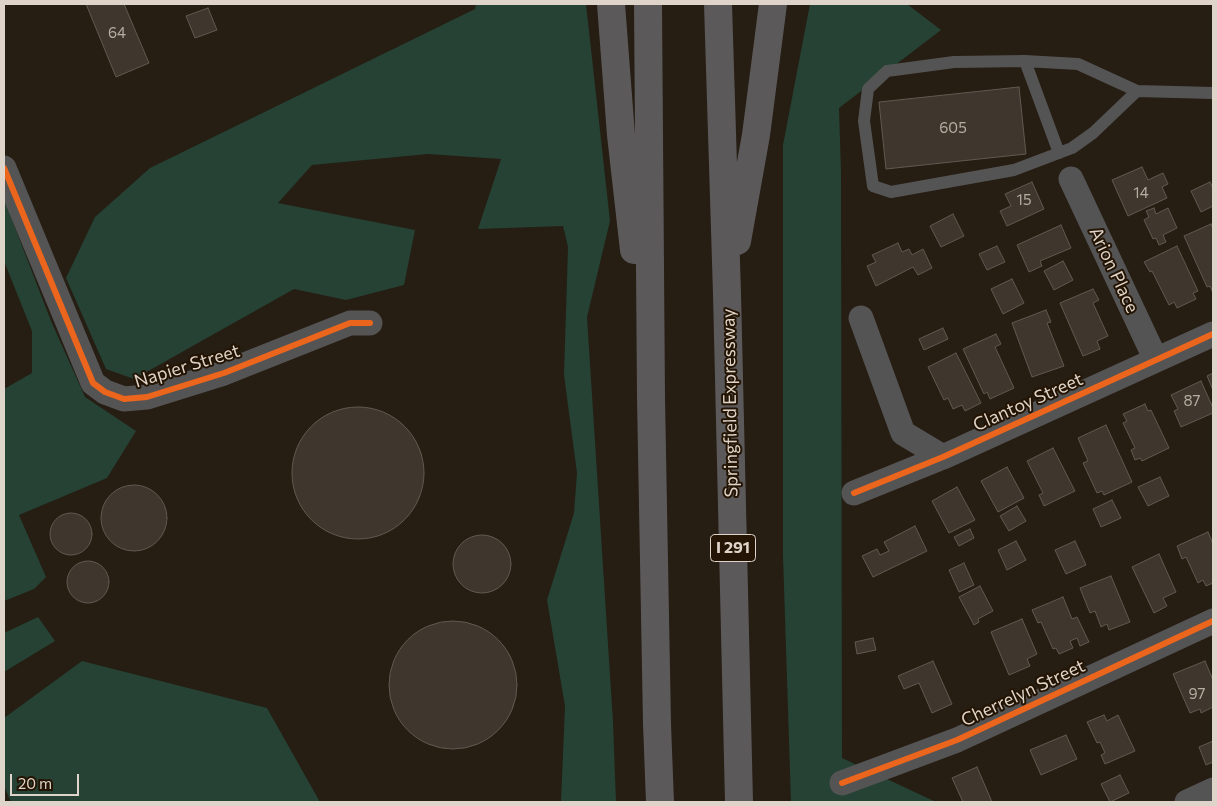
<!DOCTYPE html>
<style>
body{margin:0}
#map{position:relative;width:1217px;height:806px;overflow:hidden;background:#261d13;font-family:Commissioner,sans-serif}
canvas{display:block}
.frame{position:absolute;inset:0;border:5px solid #dfd4c9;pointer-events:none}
.scale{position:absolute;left:10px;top:774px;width:69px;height:22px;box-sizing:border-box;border:2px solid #dfd4c9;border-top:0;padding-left:6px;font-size:15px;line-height:18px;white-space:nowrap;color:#dfd4c9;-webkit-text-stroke:4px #241403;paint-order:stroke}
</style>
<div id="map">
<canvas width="1217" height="806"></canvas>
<div class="frame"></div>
<div class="scale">20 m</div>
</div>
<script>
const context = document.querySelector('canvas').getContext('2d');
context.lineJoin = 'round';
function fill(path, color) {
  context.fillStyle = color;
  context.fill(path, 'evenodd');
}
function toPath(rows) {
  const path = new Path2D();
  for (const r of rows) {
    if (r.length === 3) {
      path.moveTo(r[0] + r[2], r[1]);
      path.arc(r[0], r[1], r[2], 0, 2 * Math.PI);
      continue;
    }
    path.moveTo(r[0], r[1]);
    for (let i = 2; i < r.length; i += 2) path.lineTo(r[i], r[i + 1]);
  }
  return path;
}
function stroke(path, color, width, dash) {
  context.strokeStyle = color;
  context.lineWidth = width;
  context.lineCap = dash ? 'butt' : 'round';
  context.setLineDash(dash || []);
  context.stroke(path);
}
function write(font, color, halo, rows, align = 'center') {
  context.font = font + ' Commissioner,sans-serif';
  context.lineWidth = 4;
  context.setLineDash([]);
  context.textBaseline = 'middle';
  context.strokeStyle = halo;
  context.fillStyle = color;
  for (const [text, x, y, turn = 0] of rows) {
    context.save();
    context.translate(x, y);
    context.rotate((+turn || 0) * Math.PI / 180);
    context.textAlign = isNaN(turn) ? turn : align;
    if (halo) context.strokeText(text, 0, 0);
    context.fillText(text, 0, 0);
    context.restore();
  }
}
const green = toPath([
 [476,4,586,4,610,221,587,317,613,722,616,802,561,802,565,706,547,600,574,513,577,473,564,375,568,247,563,226,478,229,501,159,428,154,312,165,278,203,415,230,404,285,346,300,294,289,134,379,106,369,66,278,95,217,150,168,475,9],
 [810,4,907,4,941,30,839,108,841,172,842,758,936,802,791,802,783,556,783,145],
 [4,199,51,321,85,397,136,431,107,478,19,515,46,577,34,589,4,601,4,389,32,373,32,331,4,261],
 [38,617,55,641,4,672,4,633],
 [82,661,267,708,320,802,11,802,4,786,4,718]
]);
const building = toPath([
 [86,4,124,4,149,63,116,77,86,4],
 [208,8,217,30,195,38,186,16,208,8],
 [1019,87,1026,154,886,169,879,102,1019,87],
 [1142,167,1148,180,1163,173,1168,184,1162,187,1167,198,1128,216,1112,180,1142,167],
 [1032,182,1044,209,1007,226,1000,211,1011,206,1005,194,1032,182],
 [1210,182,1213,188,1213,206,1201,212,1191,191,1210,182],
 [1154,208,1156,214,1168,208,1177,228,1163,235,1166,242,1159,245,1156,238,1153,239,1144,220,1149,217,1146,211,1154,208],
 [953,214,964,236,941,247,930,226,953,214],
 [1211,224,1213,229,1213,293,1210,286,1207,287,1184,236,1211,224],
 [1061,225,1071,248,1040,261,1042,266,1029,272,1017,245,1061,225],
 [898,243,902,252,909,249,912,255,923,249,932,268,918,275,913,267,876,286,867,266,876,262,872,255,898,243],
 [997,246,1005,262,987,270,979,254,997,246],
 [1177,246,1198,291,1193,293,1196,299,1177,308,1174,302,1169,305,1152,271,1150,272,1144,262,1177,246],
 [1063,261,1073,280,1054,290,1044,271,1063,261],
 [1012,279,1024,303,1003,314,991,289,1012,279],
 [1093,289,1099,300,1093,303,1108,336,1097,341,1100,349,1083,356,1060,303,1093,289],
 [1046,310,1051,322,1047,323,1064,366,1032,377,1012,323,1046,310],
 [943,328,948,339,924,350,919,339,943,328],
 [996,334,1001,344,995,347,1014,388,990,399,987,392,984,394,963,349,996,334],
 [956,353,981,403,965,411,962,405,953,409,948,398,944,400,928,367,956,353],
 [1213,373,1213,390,1207,376,1213,373],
 [1201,381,1213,408,1213,413,1181,427,1174,411,1178,409,1171,395,1201,381],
 [1145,404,1148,411,1151,410,1169,448,1142,461,1140,458,1135,460,1131,450,1135,448,1123,423,1127,421,1123,414,1145,404],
 [358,473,66],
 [1106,425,1132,482,1104,495,1102,491,1097,493,1083,463,1088,461,1078,438,1106,425],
 [1053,448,1075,491,1044,506,1039,495,1043,493,1027,461,1053,448],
 [1007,467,1024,498,998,512,981,481,1007,467],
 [1160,477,1169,496,1148,506,1138,487,1160,477],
 [134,518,33],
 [957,487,975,520,949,533,932,501,957,487],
 [1112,500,1121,518,1101,527,1093,509,1112,500],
 [1017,506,1026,521,1009,531,1000,516,1017,506],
 [71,534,21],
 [915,526,927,551,873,577,862,556,877,549,880,555,889,551,884,542,915,526],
 [970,529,974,538,959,546,954,537,970,529],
 [1208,532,1213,544,1213,583,1206,586,1203,580,1198,583,1186,557,1182,559,1177,546,1208,532],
 [482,564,29],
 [1016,541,1026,560,1007,570,998,550,1016,541],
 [1075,541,1086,565,1066,574,1055,550,1075,541],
 [1159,554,1176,592,1163,598,1167,606,1154,613,1132,567,1159,554],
 [88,582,21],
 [964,563,974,585,959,592,949,570,964,563],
 [1111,576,1130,622,1109,630,1107,624,1101,627,1095,611,1090,613,1080,588,1111,576],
 [980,586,993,611,978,619,979,622,974,625,959,597,980,586],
 [1063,597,1072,619,1077,617,1089,642,1080,646,1077,638,1070,641,1073,648,1059,654,1056,648,1053,649,1041,622,1038,623,1032,610,1063,597],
 [1022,619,1037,654,1027,659,1030,666,1009,675,991,632,1022,619],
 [453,685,64],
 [873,638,876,650,857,654,855,642,873,638],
 [933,661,952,704,932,713,919,683,904,689,898,676,933,661],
 [1205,661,1213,680,1213,707,1201,713,1200,709,1190,713,1173,674,1205,661],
 [1104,715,1107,721,1118,715,1135,751,1105,764,1101,755,1105,753,1100,742,1097,743,1087,722,1104,715],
 [1066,735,1077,759,1041,775,1030,750,1066,735],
 [1213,741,1213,762,1206,765,1199,747,1213,741],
 [977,767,992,802,963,802,952,778,977,767],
 [1120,775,1129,793,1110,802,1101,784,1120,775]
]);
const service = toPath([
 [1025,61,1059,153],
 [1137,91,1093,133,1072,148,1014,170,891,192,873,186,864,121,868,89,887,71,954,62,1025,61,1078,64,1137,91,1213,93]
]);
const minor = toPath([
 [4,168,93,383,105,392,124,399,147,397,224,373,350,323,370,323],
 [1071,179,1156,360],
 [861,318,903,433,943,457],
 [854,493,943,457,1213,334],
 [842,783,957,740,1213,621],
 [1187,802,1213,790]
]);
const motorway = toPath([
 [611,4,621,135,634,250],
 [648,4,651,398,657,724,660,802],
 [718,4,727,294,739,802],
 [737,241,756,135,773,4]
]);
const cycleway = toPath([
 [4,168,93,383,105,392,124,399,147,397,224,373,350,323,370,323],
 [854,493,943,457,1213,334],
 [842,783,957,740,1213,621]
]);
const numberNames = [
 ["64",117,33],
 ["605",953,128],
 ["14",1141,193],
 ["15",1024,200],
 ["87",1192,401],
 ["97",1197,694]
];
const shields = [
 [733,548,45]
];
const shieldNames = [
 ["I 291",733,548]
];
const streetNames = [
 ["Arion Place",1114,270,65],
 ["Napier Street",187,366,-17],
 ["Clantoy Street",1028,402,-24],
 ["Springfield Expressway",730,403,-91],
 ["Cherrelyn Street",1023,693,-25]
];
fill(green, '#254234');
fill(building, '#3f372d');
stroke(building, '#615a51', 1);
stroke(service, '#555454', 12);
stroke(minor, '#555454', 25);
stroke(motorway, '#5c595b', 28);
stroke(cycleway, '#eb651d', 6);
write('15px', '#b7ada2', null, numberNames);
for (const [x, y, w] of shields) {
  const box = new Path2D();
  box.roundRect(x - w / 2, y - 13.5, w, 27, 4);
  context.fillStyle = '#241403';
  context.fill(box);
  stroke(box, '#dfd4c9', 1);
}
write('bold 16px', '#dfd4c9', null, shieldNames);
write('18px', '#dfd4c9', '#241403', streetNames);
</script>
